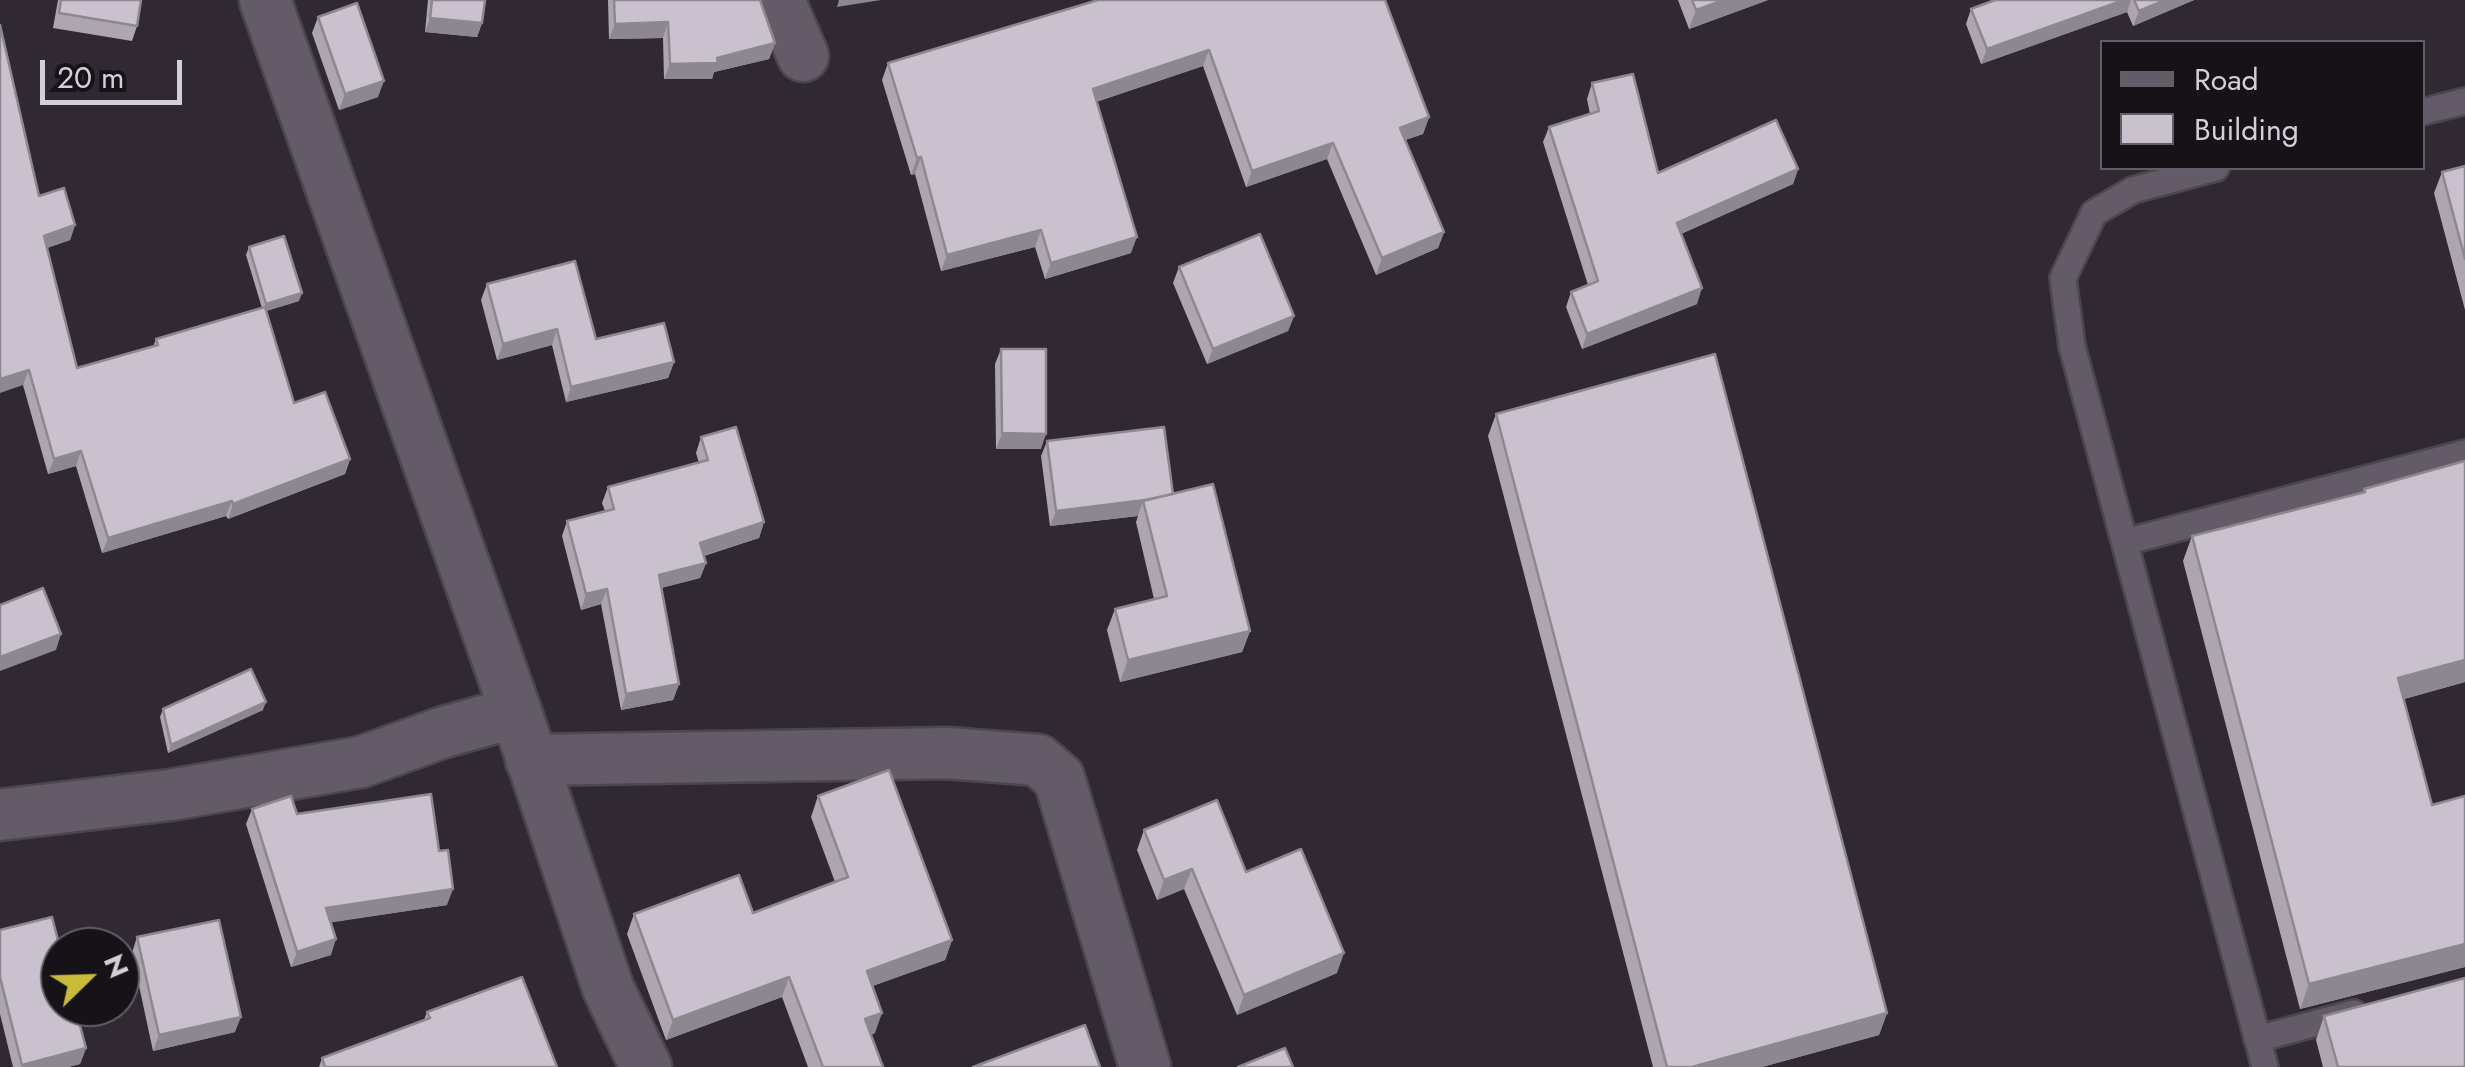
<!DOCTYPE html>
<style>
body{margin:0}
#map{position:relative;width:2465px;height:1067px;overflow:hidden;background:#302934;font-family:Jost,sans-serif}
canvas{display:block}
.legend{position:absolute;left:2100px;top:40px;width:325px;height:130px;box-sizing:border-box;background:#161318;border:2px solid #625e64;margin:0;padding:12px 18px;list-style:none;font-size:30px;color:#d3cfd6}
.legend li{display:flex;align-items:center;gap:20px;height:50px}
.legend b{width:50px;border:2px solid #625e64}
.north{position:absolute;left:40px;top:927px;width:100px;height:100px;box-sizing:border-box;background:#161318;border:2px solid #625e64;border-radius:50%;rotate:67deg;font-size:28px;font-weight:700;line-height:40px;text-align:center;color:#d3cfd6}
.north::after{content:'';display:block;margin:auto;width:35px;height:45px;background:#c9ba3a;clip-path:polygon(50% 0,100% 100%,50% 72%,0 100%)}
.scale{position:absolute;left:40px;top:60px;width:142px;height:45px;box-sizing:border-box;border:5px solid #d3cfd6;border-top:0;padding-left:12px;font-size:30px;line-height:35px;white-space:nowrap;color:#d3cfd6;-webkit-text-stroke:8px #161318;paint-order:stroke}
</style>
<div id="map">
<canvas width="2465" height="1067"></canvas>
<ul class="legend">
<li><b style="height:12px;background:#635b67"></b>Road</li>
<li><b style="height:28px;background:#c9c1ce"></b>Building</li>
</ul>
<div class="north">N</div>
<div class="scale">20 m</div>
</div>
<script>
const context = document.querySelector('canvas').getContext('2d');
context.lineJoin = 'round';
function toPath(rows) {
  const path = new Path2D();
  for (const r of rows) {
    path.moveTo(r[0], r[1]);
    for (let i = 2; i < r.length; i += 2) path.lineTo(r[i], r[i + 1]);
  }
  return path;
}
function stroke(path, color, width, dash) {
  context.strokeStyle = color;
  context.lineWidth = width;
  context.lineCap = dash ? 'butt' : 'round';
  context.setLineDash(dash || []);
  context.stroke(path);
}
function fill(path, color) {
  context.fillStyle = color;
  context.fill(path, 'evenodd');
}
const lane = toPath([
 [2422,112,2465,101],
 [2216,168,2133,190,2094,213,2063,278,2072,346,2265,1067],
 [2125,542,2465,453],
 [2257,1039,2354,1013]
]);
const street = toPath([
 [265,0,516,712,608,988,646,1067],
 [779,0,803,56],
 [531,760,947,753,1038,760,1059,778,1145,1067],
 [0,815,170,795,361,762,444,732,516,712]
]);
const wall = toPath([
 [58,0,141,0,137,26,132,41,53,28],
 [428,0,485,0,482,23,477,37,425,32],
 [608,0,760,0,775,43,769,59,714,72,712,79,664,79,663,38,609,39],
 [1098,0,1429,117,1423,134,1405,140,1444,232,1438,248,1376,275,1327,159,1246,187,1203,66,1096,102,1131,253,1045,279,1035,247,941,271,915,174,911,175,882,80,888,63],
 [1678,0,1768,0,1689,29],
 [1995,0,2194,0,2133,26,2127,12,1981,64,1966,24,1971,9],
 [318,17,378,97,339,110,312,33],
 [1592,83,1658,173,1798,169,1793,184,1681,234,1697,304,1582,349,1566,307,1571,292,1588,285,1543,142,1549,127,1590,114,1587,99],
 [2465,166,2465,310,2434,193,2442,172],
 [39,196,75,225,70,240,47,248,77,368,153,347,156,339,262,308,246,255,249,247,299,301,266,311,294,403,350,459,345,474,228,519,226,516,102,553,76,466,48,474,23,385],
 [1179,267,1294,316,1288,331,1207,364,1173,283],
 [487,284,596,339,674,362,668,378,566,402,552,345,497,360,481,300],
 [1001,349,1041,449,996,449,995,364],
 [1496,414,1887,1013,1879,1035,1762,1067,1653,1067,1488,436],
 [701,437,764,522,759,538,704,556,706,563,700,578,661,588,679,684,673,700,621,710,601,604,581,610,562,536,567,521,605,511,602,503,608,487,699,463,696,453],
 [1047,441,1173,494,1250,631,1242,652,1120,682,1107,630,1115,609,1154,599,1136,522,1138,516,1050,526,1041,456],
 [2465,461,2465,682,2404,699,2432,805,2465,796,2465,967,2300,1009,2183,561,2192,536,2363,492,2364,489],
 [163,709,263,710,168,753,160,717],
 [818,796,952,940,945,960,872,986,875,1033,871,1035,883,1067,808,1067,782,997,666,1040,627,934,634,914,753,913,835,882,811,817],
 [252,809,297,814,447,905,331,922,331,955,291,967,246,824],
 [1144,830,1246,872,1337,973,1237,1015,1184,889,1157,900,1137,850],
 [0,930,86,1048,80,1064,68,1067,13,1067,0,1014],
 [137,937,235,1032,153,1051,132,953],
 [427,1012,557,1067,319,1067,322,1058,424,1020],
 [2324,1016,2465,1067,2323,1067,2316,1040]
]);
const shadedWall = toPath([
 [839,0,881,0,837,7],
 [1724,0,1768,0,1689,29,1696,10],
 [2124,0,2131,0,2127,12,1981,64,1987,49],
 [2165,0,2194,0,2133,26,2139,11],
 [430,18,482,23,477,37,425,32],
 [668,22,663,38,609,39,615,24],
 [775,43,769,59,714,72,712,79,664,79,670,64,717,58],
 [1209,50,1203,66,1087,105,1093,89],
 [384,81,378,97,339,110,345,94],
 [1429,117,1423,134,1394,144,1400,128],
 [1333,143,1327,159,1246,187,1252,171],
 [921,157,915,174,911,175,917,158],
 [1798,169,1793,184,1671,238,1677,223],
 [75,225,70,240,38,251,44,236],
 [1041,230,1035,247,941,271,947,255],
 [1444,232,1438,248,1376,275,1382,258],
 [1137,237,1131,253,1045,279,1051,263],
 [1702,288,1697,304,1582,349,1587,334],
 [302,293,299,301,263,312,266,304],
 [1294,316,1288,331,1207,364,1213,349],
 [557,329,552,345,497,360,503,344],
 [674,362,668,378,566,402,571,387],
 [29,370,23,385,0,393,0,379],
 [1002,433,1046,434,1041,449,996,449],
 [81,451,76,466,48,474,54,459],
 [350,459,345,474,228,519,233,504],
 [1173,497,1143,501,1138,516,1050,526,1056,511],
 [232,501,226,516,102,553,108,538],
 [764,522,759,538,695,558,700,543],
 [706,563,700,578,653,590,659,575],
 [607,589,601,604,581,610,586,594],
 [1250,631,1242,652,1120,682,1128,660],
 [61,634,56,650,0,671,0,657],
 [2465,660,2465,682,2390,703,2398,678],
 [679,684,673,700,621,710,626,694],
 [266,702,263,710,168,753,171,745],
 [1192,869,1184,889,1157,900,1164,880],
 [453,889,447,905,321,924,326,908],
 [336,939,331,955,291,967,297,952],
 [952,940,945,960,859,991,867,971],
 [2465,944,2465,967,2300,1009,2309,984],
 [1344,953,1337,973,1237,1015,1244,995],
 [789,977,782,997,666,1040,673,1020],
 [882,1013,875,1033,858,1040,865,1019],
 [1887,1013,1879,1035,1762,1067,1692,1067],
 [241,1017,235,1032,153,1051,159,1035],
 [86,1048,80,1064,68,1067,22,1067,22,1065]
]);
const building = toPath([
 [61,0,141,0,137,26,59,13,61,0],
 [432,0,485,0,482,23,430,18,432,0],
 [614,0,760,0,775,43,717,58,718,63,670,64,668,22,615,24,614,0],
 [1098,0,1385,0,1429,117,1400,128,1444,232,1382,258,1333,143,1252,171,1209,50,1093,89,1137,237,1051,263,1041,230,947,255,921,157,917,158,888,63,1098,0],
 [1692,0,1724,0,1696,10,1692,0],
 [1995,0,2124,0,1987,49,1971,9,1995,0],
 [2134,0,2165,0,2139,11,2134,0],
 [357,3,384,81,345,94,318,17,357,3],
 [0,25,39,196,64,188,75,225,44,236,77,368,158,345,156,339,265,307,294,403,325,392,350,459,233,504,232,501,108,538,81,451,54,459,29,370,0,379,0,25],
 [1633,74,1658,173,1776,120,1798,169,1677,223,1702,288,1587,334,1571,292,1598,281,1549,127,1599,111,1592,83,1633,74],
 [2465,166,2465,259,2442,172,2465,166],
 [1260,234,1294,316,1213,349,1179,267,1260,234],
 [284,236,302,293,266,304,249,247,284,236],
 [575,261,596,339,664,323,674,362,571,387,557,329,503,344,487,284,575,261],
 [1001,349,1046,349,1046,434,1002,433,1001,349],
 [1715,354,1887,1013,1692,1067,1667,1067,1496,414,1715,354],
 [736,427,764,522,700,543,706,563,659,575,679,684,626,694,607,589,586,594,567,521,614,509,608,487,708,460,701,437,736,427],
 [1164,427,1173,494,1145,500,1056,511,1047,441,1164,427],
 [2465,461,2465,660,2398,678,2432,805,2465,796,2465,944,2309,984,2192,536,2365,492,2364,489,2465,461],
 [1213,484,1250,631,1128,660,1115,609,1167,596,1143,501,1213,484],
 [43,588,61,634,0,657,0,605,43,588],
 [251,669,266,702,171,745,163,709,251,669],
 [889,770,952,940,867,971,882,1013,865,1019,883,1067,823,1067,789,977,673,1020,634,914,739,875,753,913,848,877,818,796,889,770],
 [431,794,439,851,448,850,453,889,326,908,336,939,297,952,252,809,291,796,297,814,431,794],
 [1217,800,1246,872,1301,849,1344,953,1244,995,1192,869,1164,880,1144,830,1217,800],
 [52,917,60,948,60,1007,75,1007,86,1048,22,1065,0,977,0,930,52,917],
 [219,920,241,1017,159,1035,137,937,219,920],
 [522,977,557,1067,325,1067,322,1058,430,1018,427,1012,522,977],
 [2465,978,2465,1067,2338,1067,2324,1016,2465,978],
 [1085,1025,1100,1067,973,1067,1085,1025],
 [1285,1048,1293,1067,1238,1067,1285,1048]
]);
stroke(lane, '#4c474f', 30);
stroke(street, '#4c474f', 55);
stroke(lane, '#635b67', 25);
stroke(street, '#635b67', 50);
fill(wall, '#ada6b1');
fill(shadedWall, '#8d8790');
fill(building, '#c9c1ce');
stroke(building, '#8d8790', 2.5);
</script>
